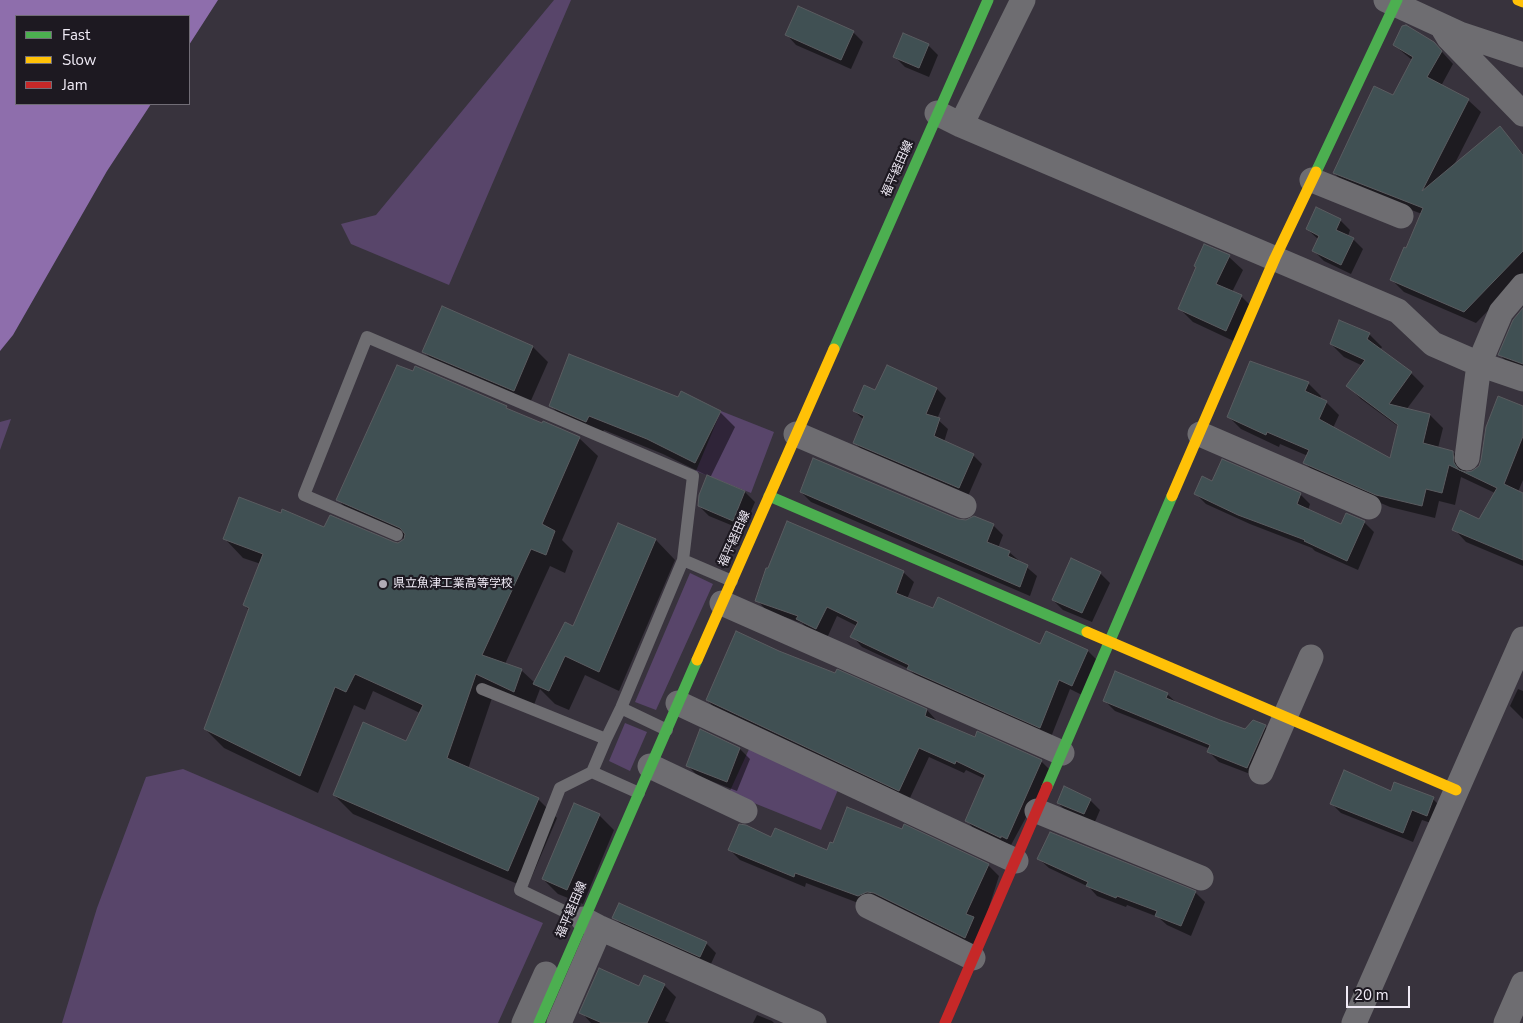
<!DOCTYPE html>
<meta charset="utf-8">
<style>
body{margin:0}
#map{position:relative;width:1523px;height:1023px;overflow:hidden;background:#38333d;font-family:"Nunito Sans",sans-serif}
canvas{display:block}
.legend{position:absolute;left:15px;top:15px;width:175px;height:90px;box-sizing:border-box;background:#1d1921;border:1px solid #716d76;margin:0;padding:6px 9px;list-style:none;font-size:15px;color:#f0ebf6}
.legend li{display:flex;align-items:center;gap:10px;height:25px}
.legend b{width:25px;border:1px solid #716d76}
.scale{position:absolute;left:1346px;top:986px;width:64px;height:22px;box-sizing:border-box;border:2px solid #f0ebf6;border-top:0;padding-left:6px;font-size:15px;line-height:18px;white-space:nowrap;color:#f0ebf6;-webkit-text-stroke:4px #1d1921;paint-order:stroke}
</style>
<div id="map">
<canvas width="1523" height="1023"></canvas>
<ul class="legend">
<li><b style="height:6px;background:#4caf50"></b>Fast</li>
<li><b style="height:6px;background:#ffc107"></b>Slow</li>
<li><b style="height:6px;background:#c62828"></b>Jam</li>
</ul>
<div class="scale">20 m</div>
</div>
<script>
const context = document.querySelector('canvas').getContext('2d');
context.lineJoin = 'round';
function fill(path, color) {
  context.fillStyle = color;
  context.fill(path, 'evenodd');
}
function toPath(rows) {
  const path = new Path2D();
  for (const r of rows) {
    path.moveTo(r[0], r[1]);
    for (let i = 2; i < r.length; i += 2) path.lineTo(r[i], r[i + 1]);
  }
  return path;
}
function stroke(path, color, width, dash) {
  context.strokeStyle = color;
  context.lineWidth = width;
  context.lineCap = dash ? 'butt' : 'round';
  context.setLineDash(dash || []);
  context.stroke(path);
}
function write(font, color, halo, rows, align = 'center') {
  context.font = font + ' "Nunito Sans","Noto Sans JP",sans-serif';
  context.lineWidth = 4.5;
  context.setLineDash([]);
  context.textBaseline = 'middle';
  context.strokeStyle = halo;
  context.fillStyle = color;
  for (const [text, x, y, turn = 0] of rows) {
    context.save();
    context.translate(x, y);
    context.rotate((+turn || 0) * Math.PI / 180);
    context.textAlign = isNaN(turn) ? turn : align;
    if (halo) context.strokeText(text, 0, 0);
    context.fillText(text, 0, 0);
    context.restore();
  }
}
const green = toPath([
 [554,0,571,0,449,285,351,244,341,224,376,215],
 [721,411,774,432,751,493,696,471],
 [11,419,0,450,0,422],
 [690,573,713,584,656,710,635,702],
 [625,723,647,732,630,771,609,761],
 [750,747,840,785,821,830,729,793],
 [183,769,543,923,498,1023,62,1023,97,908,146,777]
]);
const water = toPath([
 [0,0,218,0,189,45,189,16,16,16,16,104,151,104,107,171,13,335,0,351]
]);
const shadow = toPath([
 [853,32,863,42,851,69,796,45,787,35],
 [1434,43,1453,64,1441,86,1468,100,1481,112,1453,167,1500,128,1523,154,1523,275,1476,323,1404,292,1391,279,1422,214,1346,185,1334,173,1393,96,1412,60,1394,45],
 [928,45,938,55,929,77,905,67,895,57],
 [1340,220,1350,230,1348,236,1353,239,1363,249,1351,274,1324,261,1314,251,1319,240,1307,229],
 [1229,257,1243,270,1232,292,1241,296,1255,310,1240,344,1193,322,1179,308],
 [443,307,533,347,548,362,529,405,438,366,423,351],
 [1523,313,1523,370,1510,365,1500,355],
 [1369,334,1382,347,1380,350,1411,373,1424,386,1406,410,1430,415,1443,428,1438,448,1453,452,1466,465,1466,473,1474,472,1480,467,1523,408,1523,480,1518,492,1523,495,1523,566,1466,542,1454,529,1480,520,1495,493,1461,477,1455,505,1439,501,1435,518,1390,507,1318,476,1305,463,1308,456,1280,444,1279,447,1241,429,1228,416,1308,383,1321,396,1320,399,1326,402,1339,415,1333,428,1391,460,1399,427,1361,399,1348,386,1363,366,1344,357,1331,344],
 [937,389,946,398,937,419,948,429,944,442,973,455,982,464,968,496,864,452,855,443,864,420,854,411,876,391],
 [678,398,720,412,735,427,710,478,745,492,755,502,743,530,709,516,699,506,708,476,663,454,604,430,601,436,566,421,550,405],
 [506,407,512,412,579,438,598,456,562,540,573,551,565,573,550,566,505,664,521,670,535,683,574,628,618,524,656,540,675,560,619,691,585,675,569,710,555,704,540,689,532,710,494,692,468,769,538,799,557,818,527,888,353,814,334,795,406,742,420,713,373,691,365,710,354,705,318,793,224,748,205,729,249,610,244,605,261,564,243,558,225,539,325,528,394,544,403,542,404,539,356,518,338,500],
 [1213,482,1300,494,1310,504,1308,510,1342,525,1364,522,1374,532,1358,570,1315,551,1312,548,1250,524,1206,504,1196,494],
 [801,492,958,520,993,525,1003,535,998,548,1009,552,1037,576,1030,596,811,502],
 [903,572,914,582,907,599,933,610,1041,646,1088,651,1098,661,1082,695,1070,689,1051,737,919,679,909,669,862,647,852,636,857,626,837,616,827,638,808,629,802,623,767,611,757,600],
 [1100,573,1110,583,1092,622,1063,610,1053,600],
 [779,652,836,674,837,671,927,710,936,720,936,722,975,739,1041,761,1051,771,1011,845,976,831,967,821,985,779,966,770,964,773,929,757,909,800,717,710,707,700],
 [1518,689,1523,691,1523,719,1510,706],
 [1167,694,1178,704,1245,731,1265,727,1275,737,1258,777,1219,762,1209,752,1210,749,1115,711,1105,701],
 [740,749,750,759,737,791,698,776,688,766],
 [1391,793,1433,799,1443,809,1437,825,1422,820,1413,842,1341,813,1331,803],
 [1090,800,1100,810,1094,824,1068,813,1058,803],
 [599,815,614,830,583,904,558,894,543,879],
 [772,839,828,851,988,865,999,876,976,948,806,883,805,887,740,860,729,849],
 [1039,859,1195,892,1205,902,1191,936,1167,925,1158,917,1127,905,1126,907,1097,896,1089,887,1049,868],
 [614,917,706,943,716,953,710,966,624,927],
 [664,985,676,997,665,1021,670,1023,591,1023,581,1012,640,988],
 [757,1015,772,1021,774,1023,753,1023]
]);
const building = toPath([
 [798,6,854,31,841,60,785,35,798,6],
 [1406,25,1434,42,1442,51,1427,77,1469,99,1422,191,1500,126,1523,155,1523,251,1464,312,1390,280,1404,247,1406,248,1423,208,1333,173,1374,86,1393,95,1413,57,1393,45,1402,26,1406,25],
 [903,33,929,44,919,68,893,57,903,33],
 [1316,207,1341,219,1336,230,1354,238,1341,265,1312,251,1319,236,1306,229,1316,207],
 [1204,244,1230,255,1216,284,1242,295,1226,331,1178,309,1196,267,1194,266,1204,244],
 [442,306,533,346,514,391,422,352,442,306],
 [1523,308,1523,364,1498,355,1513,320,1523,308],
 [1339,320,1370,333,1367,339,1412,372,1389,404,1430,414,1423,443,1453,451,1454,463,1459,470,1466,472,1472,471,1479,466,1481,460,1486,427,1498,396,1523,406,1523,436,1504,484,1523,493,1523,560,1452,530,1460,510,1479,519,1497,488,1449,465,1442,493,1426,489,1422,506,1376,495,1303,463,1309,450,1267,432,1266,435,1227,417,1250,361,1309,382,1305,391,1327,401,1319,419,1390,458,1398,425,1346,386,1365,360,1330,344,1339,320],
 [569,354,678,397,681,391,721,411,695,463,647,439,589,416,586,422,549,406,569,354],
 [397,365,413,371,415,366,507,406,506,408,542,423,543,421,580,437,542,524,555,531,546,555,531,549,482,655,522,669,514,692,476,674,447,758,539,798,508,871,333,795,363,722,406,741,423,705,355,674,346,692,335,687,300,776,204,729,249,608,243,605,263,554,223,539,239,497,281,513,282,509,324,527,330,515,394,542,398,543,404,539,405,534,400,528,336,500,397,365],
 [887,365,937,388,926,414,940,418,934,436,974,454,959,488,853,443,864,416,853,411,864,385,875,390,887,365],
 [813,458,958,519,966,520,974,516,994,524,987,542,1010,551,1008,556,1028,565,1020,587,800,492,813,458],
 [1222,459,1301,493,1297,504,1341,524,1346,513,1365,521,1347,561,1304,541,1305,540,1238,515,1194,494,1202,476,1212,481,1222,459],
 [707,475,745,491,733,521,698,506,699,495,707,475],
 [787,521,904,571,896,593,933,608,938,597,1040,644,1046,631,1088,650,1072,686,1059,680,1040,728,907,669,909,665,850,637,858,622,827,607,816,629,796,619,798,616,755,601,766,568,768,568,787,521],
 [618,523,656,539,599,672,565,656,549,691,533,684,565,622,573,626,618,523],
 [1071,558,1101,572,1082,613,1052,600,1071,558],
 [736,631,779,651,835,673,837,669,927,709,925,716,975,737,977,731,1042,760,1007,839,1001,836,1001,838,965,821,985,775,956,761,955,764,919,748,899,791,706,700,736,631],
 [1115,671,1168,693,1166,698,1220,720,1245,729,1253,720,1266,725,1247,768,1207,752,1210,745,1103,701,1115,671],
 [700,729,740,748,727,782,686,766,700,729],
 [1344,770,1391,791,1394,782,1434,797,1427,816,1412,810,1403,833,1330,804,1344,770],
 [1064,786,1091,799,1084,814,1057,803,1064,786],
 [574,803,600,814,567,890,542,879,574,803],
 [847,807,902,829,904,824,989,864,966,914,974,917,965,938,874,893,867,892,858,896,795,873,794,877,728,850,739,824,746,825,771,837,775,828,827,850,830,842,833,843,847,807],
 [1050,832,1196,891,1181,926,1155,916,1157,911,1117,896,1116,898,1086,886,1088,882,1037,859,1050,832],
 [619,903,707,942,700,957,612,918,619,903],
 [599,968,639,986,644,975,665,984,647,1023,602,1023,579,1013,599,968]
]);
const lane = toPath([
 [397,535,304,495,367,337,693,476,683,560],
 [482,689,606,739],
 [621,708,667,730],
 [639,793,592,772,606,739,621,708,683,560,732,581],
 [572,915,520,890,560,788,592,772]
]);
const street = toPath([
 [1386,0,1460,34,1523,55],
 [1443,28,1449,38,1523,114],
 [937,113,961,125,1398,311,1433,344,1479,364,1523,379],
 [961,125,1023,0],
 [1312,180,1401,216],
 [796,434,964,506],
 [1200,434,1369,507],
 [1467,458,1479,364,1501,312,1523,286],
 [722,603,1062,753],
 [678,703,1016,861],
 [650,766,745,811],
 [1261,772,1311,657],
 [1037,811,1201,878],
 [868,906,973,958],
 [583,919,600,928,814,1023],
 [524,1023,546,974],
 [559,1023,600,928],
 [1354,1023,1523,639],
 [1506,1023,1523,984]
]);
const fast = toPath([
 [1316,172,1397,0],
 [834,349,988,0],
 [769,496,1087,632],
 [1047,787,1172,496],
 [539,1023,697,660]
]);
const slow = toPath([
 [1518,0,1523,2],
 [1172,496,1275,258,1316,172],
 [1087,632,1456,790],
 [697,660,834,349]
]);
const jam = toPath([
 [945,1023,1047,787]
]);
const markers = [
 [383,584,5,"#b0abb5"]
];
const streetNames = [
 ["福平経田線",898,169,-66],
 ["福平経田線",735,539,-66],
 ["福平経田線",572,910,-67]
];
const poiNames = [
 ["県立魚津工業高等学校",393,584]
];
fill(green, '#58456a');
fill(water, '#8e6eac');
fill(shadow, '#0007');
fill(building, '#405053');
stroke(building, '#5a5c60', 1);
stroke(lane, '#6e6d71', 12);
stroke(street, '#6e6d71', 25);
stroke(fast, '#4caf50', 11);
stroke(slow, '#ffc107', 11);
stroke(jam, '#c62828', 11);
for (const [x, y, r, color] of markers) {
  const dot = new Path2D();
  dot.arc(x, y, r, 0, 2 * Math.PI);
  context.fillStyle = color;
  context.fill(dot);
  stroke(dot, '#1d1921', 2);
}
write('12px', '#f0ebf6', '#1d1921', streetNames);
write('12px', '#f0ebf6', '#1d1921', poiNames, 'left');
</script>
